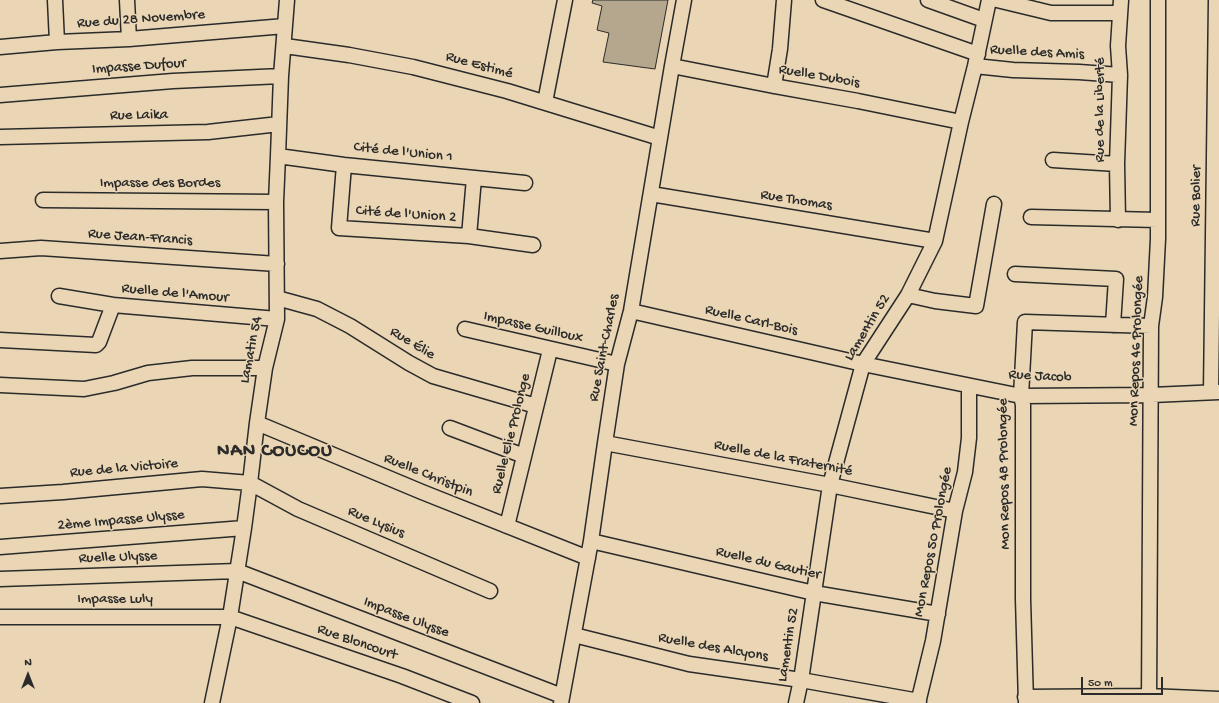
<!DOCTYPE html>
<meta charset="utf-8">
<style>
body{margin:0}
#map{position:relative;width:1219px;height:703px;overflow:hidden;background:#ead6b4;font-family:"Gochi Hand",sans-serif}
canvas{display:block}
.north{position:absolute;left:8px;top:655px;width:40px;height:40px;-webkit-text-stroke:3px #ead6b4;paint-order:stroke;rotate:0deg;font-size:11px;font-weight:700;line-height:16px;text-align:center;color:#2b2b2b}
.north::after{content:'';display:block;margin:auto;width:14px;height:18px;background:#2b2b2b;clip-path:polygon(50% 0,100% 100%,50% 72%,0 100%)}
.scale{position:absolute;left:1081px;top:677px;width:82px;height:18px;box-sizing:border-box;border:2px solid #2b2b2b;border-top:0;padding-left:5px;font-size:12px;line-height:14px;white-space:nowrap;color:#2b2b2b;-webkit-text-stroke:3px #ead6b4;paint-order:stroke}
</style>
<div id="map">
<canvas width="1219" height="703"></canvas>
<div class="north">N</div>
<div class="scale">50 m</div>
</div>
<script>
const context = document.querySelector('canvas').getContext('2d');
context.lineJoin = 'round';
function fill(path, color) {
  context.fillStyle = color;
  context.fill(path, 'evenodd');
}
function toPath(rows) {
  const path = new Path2D();
  for (const r of rows) {
    path.moveTo(r[0], r[1]);
    for (let i = 2; i < r.length; i += 2) path.lineTo(r[i], r[i + 1]);
  }
  return path;
}
function stroke(path, color, width, dash) {
  context.strokeStyle = color;
  context.lineWidth = width;
  context.lineCap = dash ? 'butt' : 'round';
  context.setLineDash(dash || []);
  context.stroke(path);
}
function write(font, color, halo, rows, align = 'center') {
  context.font = font + ' "Gochi Hand",sans-serif';
  context.lineWidth = 3;
  context.setLineDash([]);
  context.textBaseline = 'middle';
  context.strokeStyle = halo;
  context.fillStyle = color;
  for (const [text, x, y, turn = 0] of rows) {
    context.save();
    context.translate(x, y);
    context.rotate((+turn || 0) * Math.PI / 180);
    context.textAlign = isNaN(turn) ? turn : align;
    if (halo) context.strokeText(text, 0, 0);
    context.fillText(text, 0, 0);
    context.restore();
  }
}
const building = toPath([
 [593,0,668,0,655,69,603,62,609,33,597,30,602,6,592,3,593,0]
]);
const minor = toPath([
 [55,0,57,42],
 [127,0,129,39],
 [823,0,978,54],
 [928,0,984,20],
 [997,0,1051,13,1120,13],
 [285,46,349,55,413,67,507,91,660,138],
 [0,47,57,42,129,39,285,26],
 [672,66,774,86,858,101,961,122],
 [975,66,1013,70,1079,72,1120,75],
 [774,86,780,49,784,0],
 [0,95,173,81,281,76],
 [545,102,565,0],
 [0,137,208,132,279,124],
 [278,156,344,165,525,183],
 [1053,160,1117,164],
 [344,165,339,228,469,236,533,245],
 [651,194,935,241],
 [43,200,276,202],
 [1031,217,1158,220],
 [1118,220,1117,164,1120,75,1118,46,1121,0],
 [469,236,474,178],
 [0,251,41,248,277,264],
 [1015,274,1116,279,1113,325],
 [908,295,935,301,976,306,994,204],
 [59,296,113,305],
 [277,298,317,309,350,326,409,363,433,376,536,406],
 [631,311,863,364,1021,396,1152,395,1219,392],
 [465,329,617,364],
 [0,340,96,345,99,342,113,305,277,319],
 [0,385,84,389,114,383,148,373,192,368,265,368],
 [1211,392,1216,0],
 [257,423,422,492,588,558],
 [450,428,524,456],
 [605,443,830,485,955,511],
 [0,496,63,492,202,479,250,483,298,509,490,591],
 [507,526,550,350],
 [591,541,814,593,938,614],
 [0,547,244,528],
 [0,579,237,571,562,696],
 [0,617,230,617,402,676,472,703],
 [574,635,689,664,801,680,919,701],
 [1025,697,1149,696,1219,699],
 [212,703,230,617,244,528,250,483,257,423,265,368,277,319,276,202,278,156,281,76,287,0],
 [561,703,591,541,605,443,617,364,631,311,672,66,684,0],
 [796,703,801,680,830,485,863,364,908,295,935,241,961,122,975,66,989,0],
 [918,703,933,641,955,511,965,472,969,438,969,386],
 [1026,703,1023,599,1023,405,1021,396,1025,322,1151,326],
 [1149,703,1151,326,1155,297,1158,239,1158,0]
]);
const streetNames = [
 ["Rue du 28 Novembre",141,20,-4],
 ["Ruelle des Amis",1037,53,3],
 ["Rue Estimé",479,66,15],
 ["Impasse Dufour",139,67,-4],
 ["Ruelle Dubois",819,77,10],
 ["Rue de la Liberté",1101,110,-90],
 ["Rue Laika",139,116,-1],
 ["Cité de l'Union 1",403,153,6],
 ["Impasse des Bordes",160,184],
 ["Rue Bolier",1197,196,-89],
 ["Rue Thomas",796,201,9],
 ["Cité de l'Union 2",406,215,4],
 ["Rue Jean-Francis",140,238,4],
 ["Ruelle de l'Amour",175,294,5],
 ["Ruelle Carl-Bois",751,321,13],
 ["Impasse Guilloux",533,328,13],
 ["Lamentin 52",868,328,-59],
 ["Rue Élie",412,344,31],
 ["Rue Saint-Charles",605,348,-79],
 ["Lamatin 54",252,350,-79],
 ["Mon Repos 46 Prolongée",1137,351,-88],
 ["Rue Jacob",1040,377,3],
 ["Ruelle Elie Prolonge",512,434,-76],
 ["Ruelle de la Fraternité",783,459,11],
 ["Rue de la Victoire",124,469,-5],
 ["Mon Repos 48 Prolongée",1005,474,-91],
 ["Ruelle Christpin",428,476,22],
 ["2ème Impasse Ulysse",121,521,-5],
 ["Rue Lysius",376,523,23],
 ["Mon Repos 50 Prolongée",934,542,-79],
 ["Ruelle Ulysse",118,558,-2],
 ["Ruelle du Gautier",768,564,13],
 ["Impasse Luly",115,600],
 ["Impasse Ulysse",406,618,21],
 ["Rue Bloncourt",357,643,19],
 ["Lamentin 52",789,645,-81],
 ["Ruelle des Alcyons",713,648,10]
];
const districtNames = [
 ["NAN COUCOU",275,452]
];
fill(building, '#b5a68e');
stroke(building, '#2b2b2b', 1);
stroke(minor, '#2b2b2b', 17);
stroke(minor, '#ead6b4', 14);
write('15px', '#2b2b2b', '#ead6b4', streetNames);
context.letterSpacing = '1px';
write('bold 19px', '#2b2b2b', '#ead6b4', districtNames);
context.letterSpacing = '0px';
</script>
